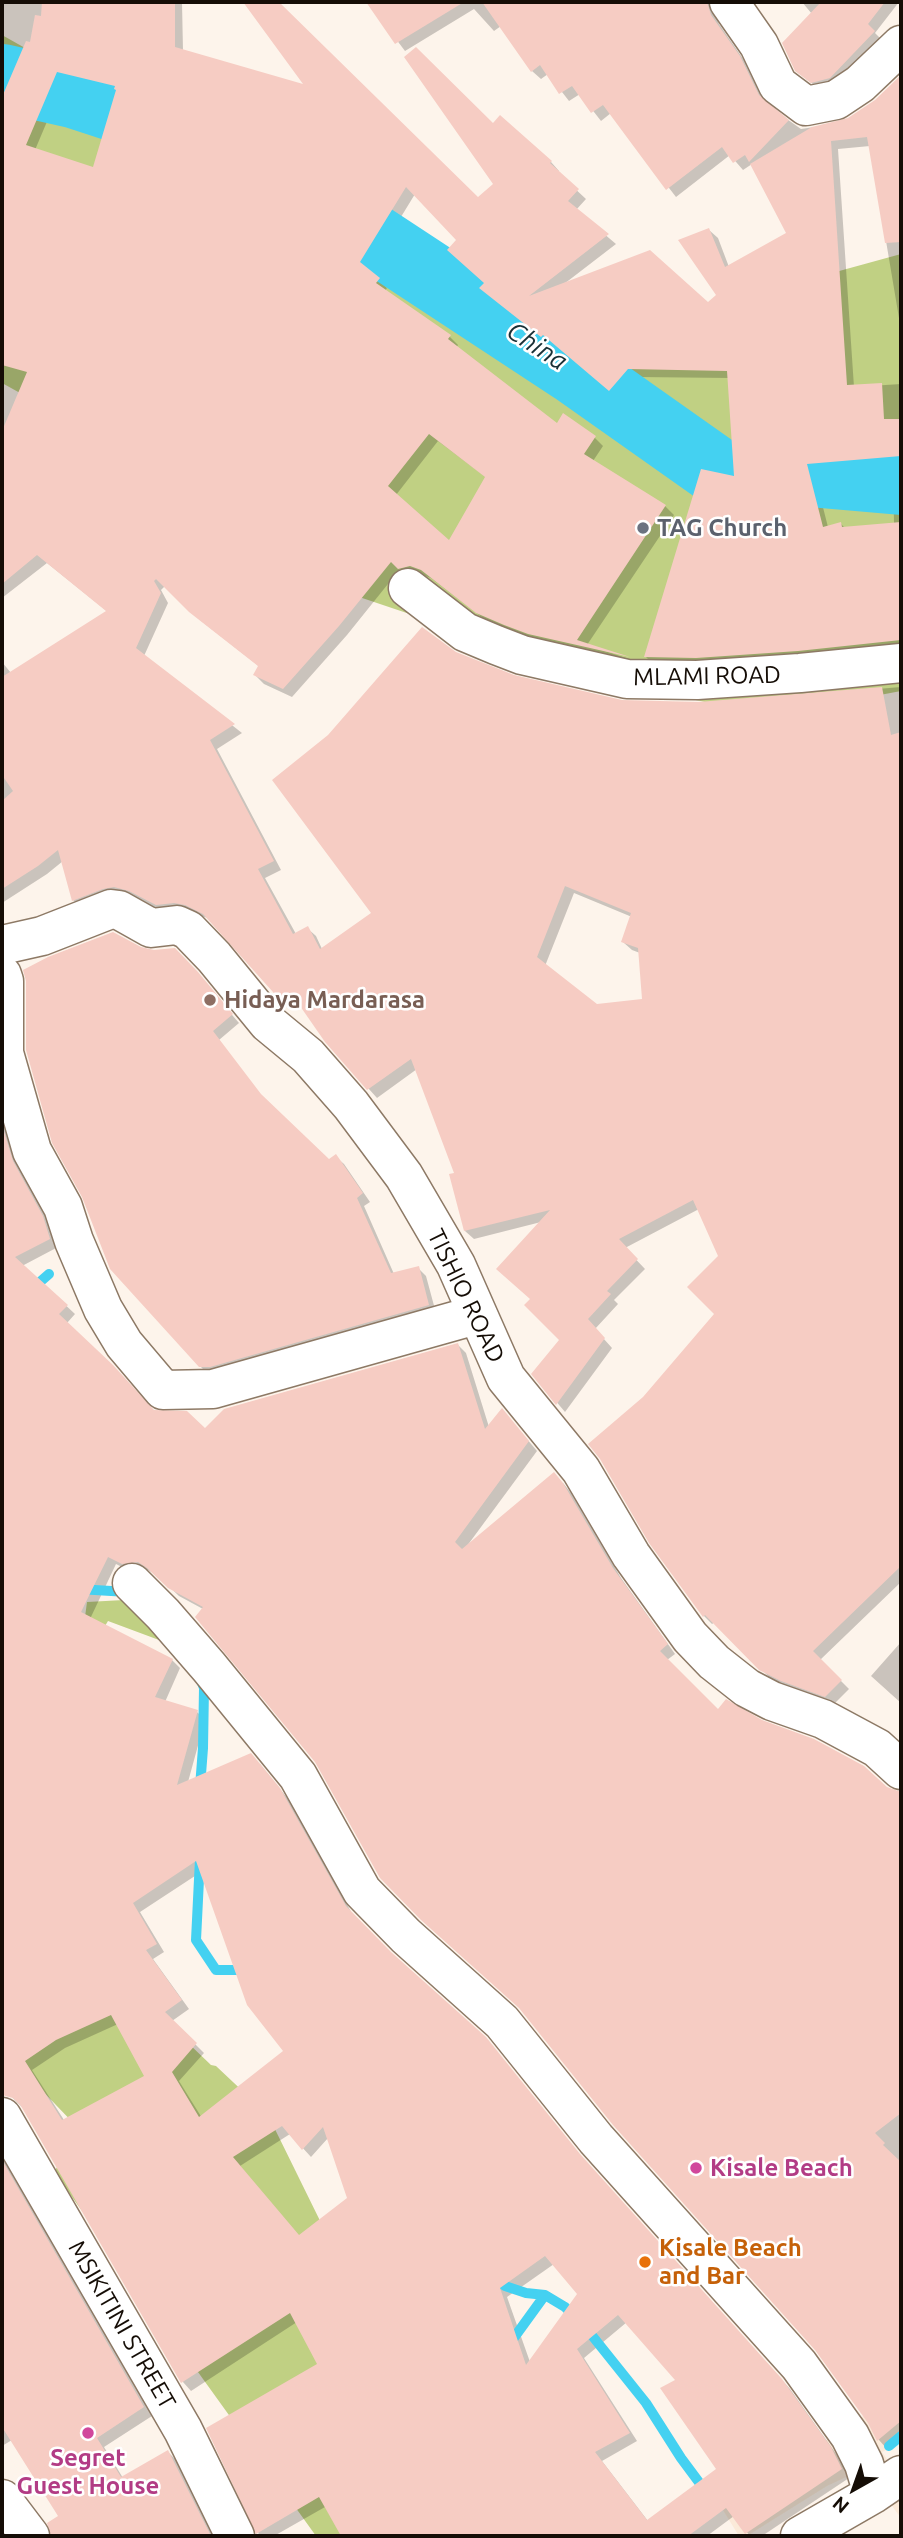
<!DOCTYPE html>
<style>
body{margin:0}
#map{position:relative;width:903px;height:2538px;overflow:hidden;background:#fdf4eb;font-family:Ubuntu,sans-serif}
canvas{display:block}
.frame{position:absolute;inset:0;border:4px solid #150d06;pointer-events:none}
.north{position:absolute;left:819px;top:2454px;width:70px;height:70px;-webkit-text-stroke:5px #fff;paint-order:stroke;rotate:220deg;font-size:19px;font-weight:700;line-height:28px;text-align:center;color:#150d06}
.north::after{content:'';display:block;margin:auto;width:24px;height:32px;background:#150d06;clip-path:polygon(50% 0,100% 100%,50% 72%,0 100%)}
</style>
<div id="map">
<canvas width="903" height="2538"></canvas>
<div class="frame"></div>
<div class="north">N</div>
</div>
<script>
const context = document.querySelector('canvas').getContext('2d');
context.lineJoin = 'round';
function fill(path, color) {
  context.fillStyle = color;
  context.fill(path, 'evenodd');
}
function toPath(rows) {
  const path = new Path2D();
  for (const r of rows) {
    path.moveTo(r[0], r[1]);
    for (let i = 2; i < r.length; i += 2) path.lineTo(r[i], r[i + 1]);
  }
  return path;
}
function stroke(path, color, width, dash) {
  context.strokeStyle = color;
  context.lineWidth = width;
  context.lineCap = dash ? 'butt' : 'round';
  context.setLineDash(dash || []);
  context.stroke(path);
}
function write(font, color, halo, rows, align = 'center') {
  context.font = font + ' Ubuntu,sans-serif';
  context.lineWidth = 5;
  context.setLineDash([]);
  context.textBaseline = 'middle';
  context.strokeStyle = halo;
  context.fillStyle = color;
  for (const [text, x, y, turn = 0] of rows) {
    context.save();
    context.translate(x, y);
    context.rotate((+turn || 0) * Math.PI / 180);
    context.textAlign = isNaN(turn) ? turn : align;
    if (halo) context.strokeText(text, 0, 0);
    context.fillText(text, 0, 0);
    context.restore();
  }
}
const built = toPath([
 [901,2392,901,2443,882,2452,901,2479,901,2518,889,2502,857,2472,827,2486,747,2536,739,2536,721,2507]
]);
const green = toPath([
 [2,35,464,295,701,309,901,254,901,691,769,716,609,681,258,563,67,419,2,383],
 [124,1600,180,1644,159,1640,108,1621,89,1653,80,1654,87,1602],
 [2,1771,114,1972,211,2065,216,2066,268,2115,389,2361,480,2474,523,2536,316,2536,54,2172,80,2130,6,2053,2,2039]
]);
const shadow = toPath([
 [2,2,182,2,183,51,308,88,245,2,277,2,478,200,496,185,493,125,551,162,559,171,557,172,586,199,576,210,616,244,564,284,708,305,718,296,709,230,718,238,729,267,788,234,752,164,743,170,730,155,676,197,611,113,601,121,580,94,569,101,548,74,541,79,532,71,501,26,494,31,474,9,405,51,368,2,716,2,715,13,719,24,748,66,767,105,801,129,841,123,876,101,901,77,901,330,870,146,838,149,854,387,901,384,901,650,654,665,646,657,736,478,729,378,637,377,619,398,548,339,544,339,481,288,485,283,459,240,415,194,368,271,387,288,385,291,450,337,458,345,456,348,557,425,595,438,603,446,593,461,665,506,674,515,587,645,629,659,634,664,538,642,487,621,431,578,420,574,408,576,400,569,347,635,292,697,264,684,255,675,260,667,200,620,165,586,161,590,168,603,144,656,242,733,217,749,281,870,265,878,296,934,307,928,316,936,322,949,373,913,455,654,514,677,626,703,698,704,901,687,901,1582,820,1660,849,1689,834,1704,791,1689,770,1678,715,1622,712,1624,704,1616,644,1398,717,1314,720,1257,699,1209,625,1248,645,1269,614,1300,618,1304,595,1329,612,1348,565,1412,533,1374,562,1340,532,1300,541,1222,474,1239,465,1231,457,1174,417,1069,377,1098,326,1041,299,1001,291,1008,232,942,208,918,185,911,165,913,139,899,123,895,82,908,73,900,63,861,47,874,2,903,2,662,11,673,108,612,47,563,2,598],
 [65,79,117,92,94,169,35,150],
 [438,441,487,478,449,543,396,495],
 [893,466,894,524,845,528,841,524,828,527,814,472],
 [574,893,632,917,623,942,632,950,640,953,644,1000,597,1006,545,966],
 [802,2,899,2,875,33,887,45,821,90,806,79,812,14],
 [140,949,183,958,239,1023,219,1040,267,1103,329,1161,336,1157,344,1164,370,1202,364,1206,394,1274,418,1268,426,1276,436,1313,209,1375,200,1366],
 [2,1107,19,1167,51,1226,58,1247,22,1266,37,1280,2,1295],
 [42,1283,75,1314,67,1323,150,1409,205,1430,458,1345,466,1353,489,1427,510,1419,537,1451,467,1546,563,1483,571,1493,621,1578,675,1654,667,1660,719,1711,895,1793,901,1793,901,2436,887,2449,879,2440,869,2422,817,2349,317,1761,203,1609,179,1596,158,1576,148,1570,132,1572,116,1564,90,1619,171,1659,180,1668,165,1702,197,1712,205,1720,188,1782,260,1764,288,1799,354,1917,588,2164,790,2389,839,2458,849,2478,762,2536,750,2536,734,2516,707,2536,342,2536,325,2507,274,2536,261,2536,258,2533,320,2365,297,2322,191,2391,183,2382,24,2109,11,2096,2,2081,2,1327],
 [201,1872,285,2051,202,2118,179,2081,204,2053,172,2021,189,2009,153,1959,164,1952,140,1912],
 [118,2024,146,2076,64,2120,32,2070,65,2048],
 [290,2134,311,2157,328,2138,349,2198,299,2237,240,2166],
 [554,2264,579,2294,530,2362,507,2297],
 [627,2322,677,2380,718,2470,648,2521,602,2461,637,2441,584,2358],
 [901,1642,901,1703,871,1676],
 [2,2157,152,2416,104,2447,123,2478,168,2452,176,2460,214,2536,53,2536,60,2516,12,2440,2,2446]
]);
const stream = toPath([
 [33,1288,49,1274],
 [78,1589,128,1592],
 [200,1787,203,1748,204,1688,200,1678],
 [200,1859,196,1940,216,1970,248,1970],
 [494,2278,505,2286,526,2293,545,2295,565,2307,586,2328,646,2403,681,2458,707,2493],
 [508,2346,545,2295],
 [889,2446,901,2436]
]);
const river = toPath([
 [2,78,73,94,174,127],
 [294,189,355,226,574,370,734,483,809,473,901,481]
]);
const building = toPath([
 [42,2,175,2,175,47,303,84,243,2,279,2,478,197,493,184,404,57,416,47,493,123,500,115,552,161,550,163,579,189,568,201,609,234,529,296,650,250,708,302,716,295,678,240,709,228,725,267,786,233,750,164,812,127,848,118,875,100,901,75,901,242,885,243,867,137,831,141,847,385,882,383,884,419,901,419,901,456,807,464,823,527,841,522,842,527,901,522,901,640,798,651,696,658,644,657,701,469,734,476,727,371,628,369,609,391,543,335,541,337,479,288,484,283,447,250,456,240,406,187,360,262,380,278,376,283,451,335,448,339,557,423,563,413,596,436,584,454,666,505,577,640,630,657,528,634,504,625,476,613,421,570,410,566,398,569,391,562,339,626,283,689,253,675,258,666,189,612,156,579,154,581,161,593,136,648,235,724,210,740,274,861,258,869,293,934,308,926,320,949,371,913,272,780,328,735,422,627,456,652,514,675,622,700,698,702,882,687,891,735,901,732,901,1566,813,1651,842,1680,825,1697,781,1681,759,1670,705,1615,703,1617,649,1543,600,1459,588,1444,643,1397,714,1314,687,1287,718,1256,693,1200,619,1239,638,1259,607,1291,611,1294,588,1319,605,1338,556,1405,531,1374,559,1340,524,1305,530,1299,496,1269,550,1210,464,1231,449,1174,454,1173,411,1059,367,1090,325,1042,291,993,281,1001,203,914,185,905,174,903,156,905,129,891,114,887,103,889,72,901,58,850,38,866,2,889,2,801,13,791,2,775,2,677,106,611,37,555,2,584,2,431,27,372,2,365,2,97,26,41,30,42,35,15,41,16],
 [57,72,115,86,114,89,116,90,93,167,26,145],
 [429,434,485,477,449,540,388,486],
 [565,886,631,913,621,942,638,948,642,999,597,1004,537,957],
 [366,2,464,2,395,44],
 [482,2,707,2,711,15,740,56,759,95,789,120,749,162,745,155,733,163,722,147,666,190,603,105,591,113,572,86,559,94,540,65,531,72],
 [821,2,885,2,868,24,875,31,830,78,811,83,795,71,782,43],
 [113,932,141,947,154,950,175,948,198,972,233,1014,213,1031,261,1094,329,1159,336,1154,363,1193,357,1198,391,1273,419,1266,429,1305,210,1367,199,1367,110,1269,82,1197,52,1143,26,1050,26,981,23,970,48,957],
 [2,1125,13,1161,43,1216,50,1239,15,1257,68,1305,59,1314,113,1365,154,1410,187,1411,205,1428,224,1409,458,1343,485,1429,502,1408,529,1441,455,1542,462,1549,554,1472,563,1483,613,1568,668,1644,660,1651,718,1709,726,1699,762,1720,814,1739,864,1766,887,1787,901,1792,901,2113,875,2133,885,2143,883,2145,901,2162,901,2421,877,2441,868,2423,815,2350,613,2125,519,2008,421,1920,380,1878,315,1762,195,1617,203,1607,168,1588,147,1568,138,1562,122,1564,108,1557,81,1612,173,1659,155,1697,198,1710,177,1785,251,1753,280,1788,346,1906,391,1952,486,2037,580,2154,782,2379,831,2447,842,2469,745,2534,726,2508,688,2536,341,2536,319,2497,256,2534,206,2428,317,2364,290,2313,181,2383,21,2106,13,2098,2,2095],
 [196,1861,247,2005,283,2051,199,2117,172,2072,197,2043,165,2012,182,2000,146,1950,157,1944,133,1903],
 [111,2015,144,2076,62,2120,25,2061,56,2040],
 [282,2126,302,2150,323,2127,347,2198,299,2235,233,2157],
 [545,2256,577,2294,526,2365,500,2288],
 [618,2315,675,2380,660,2388,716,2469,647,2520,595,2452,630,2433,577,2349],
 [2,2160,144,2407,97,2438,121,2477,168,2450,211,2536,51,2536,47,2523,58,2516,2,2427]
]);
const minor = toPath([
 [729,2,759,45,778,85,806,106,836,100,860,84,901,45],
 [408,588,465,632,496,645,522,655,627,679,697,680,800,673,901,663],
 [2,945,42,936,111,909,119,910,151,928,177,925,188,930,214,957,268,1023,308,1056,351,1105,404,1176,456,1265,506,1378,581,1470,631,1555,690,1637,714,1662,747,1688,772,1701,823,1719,877,1748,901,1770],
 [2,975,4,981,4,1053,32,1151,63,1207,74,1241,103,1309,124,1344,163,1390,213,1389,476,1315],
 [132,1583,163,1614,209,1667,298,1776,362,1891,406,1936,502,2022,596,2139,799,2365,850,2436,864,2464,873,2494],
 [2,2117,183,2430,235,2536],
 [2,2499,30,2536],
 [800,2536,873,2494,901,2475]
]);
const markers = [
 [643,528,7,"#6b7280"],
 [210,1000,7,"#8d6e63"],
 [696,2168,7,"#d1479c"],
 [645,2262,7,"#e8710a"],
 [88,2433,7,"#d1479c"]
];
const worshipNames = [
 ["TAG Church",657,528]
];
const streetNames = [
 ["MLAMI ROAD",707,676,-1],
 ["TISHIO ROAD",466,1296,64],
 ["MSIKITINI STREET",122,2325,60]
];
const educationNames = [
 ["Hidaya Mardarasa",224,1000]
];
const hotelNames = [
 ["Kisale Beach",710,2168],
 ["Segret",88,2458,"center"],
 ["Guest House",88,2486,"center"]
];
const foodNames = [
 ["Kisale Beach",659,2248],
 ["and Bar",659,2276]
];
const waterNames = [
 ["China",537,346,33]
];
fill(built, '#fbead9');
fill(green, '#c0d083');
fill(shadow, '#0003');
stroke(stream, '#44d1f1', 10);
stroke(river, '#44d1f1', 68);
fill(building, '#f6ccc3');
stroke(minor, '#8d7965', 41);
stroke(minor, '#fff', 38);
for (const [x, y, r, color] of markers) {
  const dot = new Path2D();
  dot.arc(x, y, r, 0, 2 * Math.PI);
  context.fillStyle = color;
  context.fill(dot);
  stroke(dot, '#fff', 2.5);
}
write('bold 24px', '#5b616d', '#fff', worshipNames, 'left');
write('24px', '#150d06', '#fff', streetNames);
write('bold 24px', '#785e54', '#fff', educationNames, 'left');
write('bold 24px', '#b23c85', '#fff', hotelNames, 'left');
write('bold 24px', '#c56008', '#fff', foodNames, 'left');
write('italic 26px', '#193036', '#fff', waterNames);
</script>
